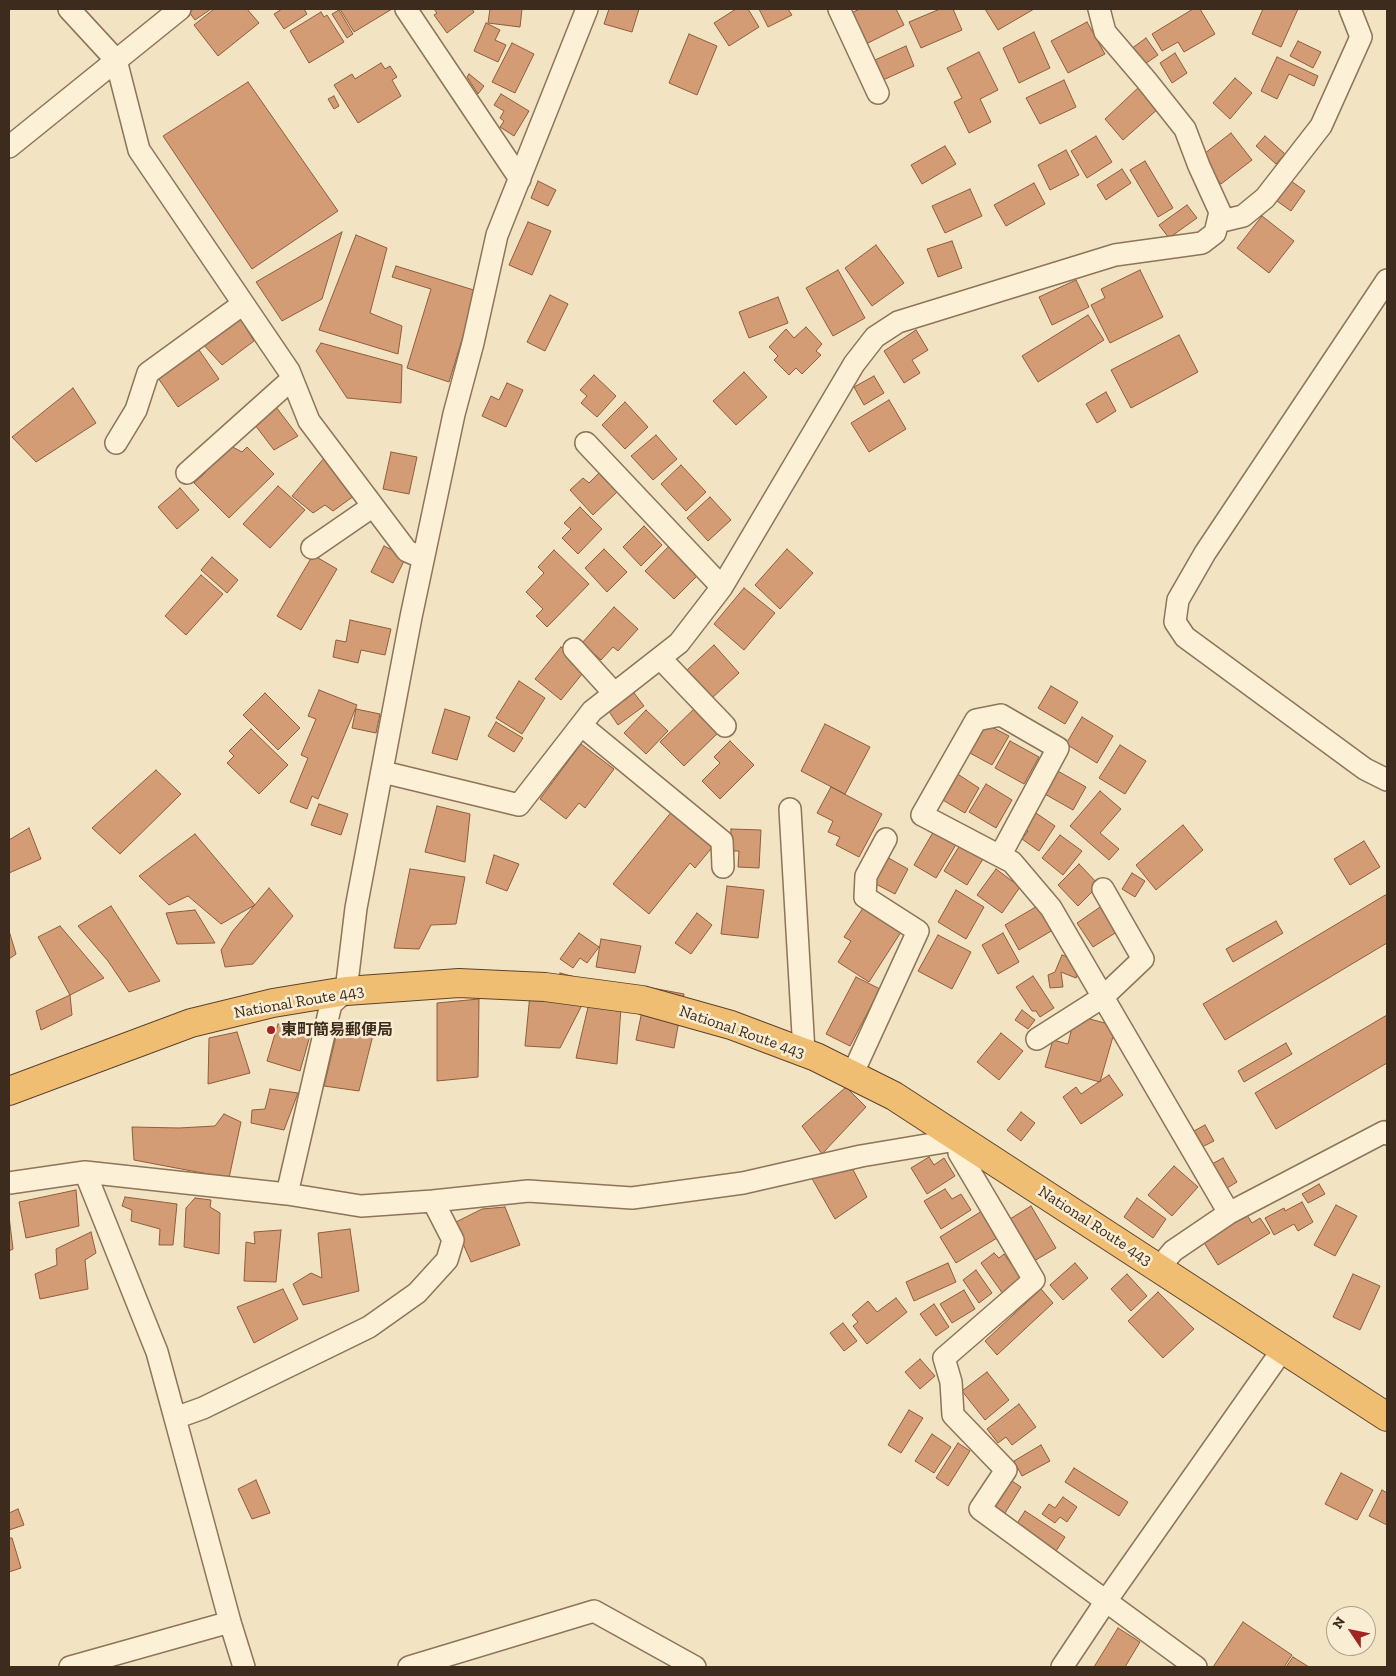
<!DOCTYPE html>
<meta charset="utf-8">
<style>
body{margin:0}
#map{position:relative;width:1396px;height:1676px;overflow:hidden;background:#f2e3c3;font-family:"Zilla Slab",serif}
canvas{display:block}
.frame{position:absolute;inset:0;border:10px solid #3d2c1d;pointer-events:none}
.north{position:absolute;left:1326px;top:1606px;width:50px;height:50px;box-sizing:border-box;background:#f9edd3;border:1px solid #aea08a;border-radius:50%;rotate:304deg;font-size:14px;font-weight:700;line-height:20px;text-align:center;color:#3d2c1d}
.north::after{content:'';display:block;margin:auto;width:18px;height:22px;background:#a32224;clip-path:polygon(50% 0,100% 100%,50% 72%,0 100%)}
</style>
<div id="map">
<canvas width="1396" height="1676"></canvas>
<div class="frame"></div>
<div class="north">N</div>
</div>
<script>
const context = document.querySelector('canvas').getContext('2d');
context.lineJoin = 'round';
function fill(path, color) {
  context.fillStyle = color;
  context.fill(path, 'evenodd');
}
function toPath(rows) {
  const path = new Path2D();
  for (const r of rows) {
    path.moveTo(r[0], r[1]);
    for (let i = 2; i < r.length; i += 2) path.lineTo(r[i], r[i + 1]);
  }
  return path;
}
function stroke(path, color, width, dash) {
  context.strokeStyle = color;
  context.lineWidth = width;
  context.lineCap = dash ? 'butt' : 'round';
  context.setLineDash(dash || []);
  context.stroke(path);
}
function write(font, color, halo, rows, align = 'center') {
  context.font = font + ' "Zilla Slab","Noto Sans JP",serif';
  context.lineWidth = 5;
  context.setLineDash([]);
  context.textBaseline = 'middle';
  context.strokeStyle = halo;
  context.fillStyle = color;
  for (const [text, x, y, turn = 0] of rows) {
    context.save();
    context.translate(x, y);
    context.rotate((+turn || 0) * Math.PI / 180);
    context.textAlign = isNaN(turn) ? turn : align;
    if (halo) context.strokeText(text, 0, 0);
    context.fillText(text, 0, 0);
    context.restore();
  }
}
const building = toPath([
 [194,9,211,9,195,20,189,12,194,9],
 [214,9,247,9,259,23,218,56,194,25,214,9],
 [282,9,304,9,307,14,284,29,274,14,282,9],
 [340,9,392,9,354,32,340,9],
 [434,9,472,9,474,12,447,33,434,15,437,13,434,9],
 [490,9,522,9,520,27,488,23,490,9],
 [609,9,639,9,632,32,604,24,609,9],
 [736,9,748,9,759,27,729,46,714,23,736,9],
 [759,9,788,9,792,15,768,27,759,9],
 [860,9,896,9,904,25,866,44,851,13,860,9],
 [940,9,953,9,962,30,921,48,909,22,940,9],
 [985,9,1034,9,998,30,985,9],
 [1193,9,1200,9,1215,34,1184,52,1178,42,1162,51,1152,34,1193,9],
 [1263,9,1298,9,1281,47,1252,34,1263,9],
 [339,10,353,34,347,38,332,14,339,10],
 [321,12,324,17,327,15,344,42,309,63,290,31,321,12],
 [1087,22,1105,54,1068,73,1051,41,1087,22],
 [486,23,500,30,495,40,506,45,498,62,474,51,486,23],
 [1034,32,1050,68,1019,83,1003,48,1034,32],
 [689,34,717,46,697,95,669,83,689,34],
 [1146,38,1158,55,1142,66,1131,49,1146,38],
 [1298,41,1321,52,1313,68,1290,56,1298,41],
 [512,43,534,54,515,93,492,82,512,43],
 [906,46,914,66,883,80,875,60,906,46],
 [979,52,998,90,980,99,991,122,969,133,954,102,962,98,947,68,979,52],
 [1175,53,1187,73,1172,83,1160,63,1175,53],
 [1277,57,1318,76,1314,86,1289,74,1277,99,1261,91,1277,57],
 [381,63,385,69,390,66,397,77,392,80,401,96,358,123,334,85,352,74,355,79,381,63],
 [469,74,484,86,478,94,467,77,469,74],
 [1235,78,1252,93,1230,119,1213,103,1235,78],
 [1064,80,1076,107,1040,124,1026,98,1064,80],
 [248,82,338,211,252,269,163,136,248,82],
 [1139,87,1159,108,1123,140,1105,119,1139,87],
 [501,94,529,111,514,136,500,127,504,121,500,118,504,111,494,105,501,94],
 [334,96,339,106,334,109,328,99,334,96],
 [1231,133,1252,160,1221,184,1200,157,1231,133],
 [1096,136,1112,162,1087,178,1071,151,1096,136],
 [1265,136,1285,154,1276,164,1256,146,1265,136],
 [945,146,956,164,922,184,911,165,945,146],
 [1066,150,1079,175,1050,190,1038,165,1066,150],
 [1145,161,1173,208,1158,217,1130,170,1145,161],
 [1122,169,1131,183,1106,200,1097,185,1122,169],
 [538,181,556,190,548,206,531,198,538,181],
 [1291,181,1305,191,1291,211,1277,201,1291,181],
 [1034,183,1045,204,1006,226,994,205,1034,183],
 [970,189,982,216,945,233,932,206,970,189],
 [1187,205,1197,218,1169,238,1159,225,1187,205],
 [1262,216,1294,241,1269,273,1237,248,1262,216],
 [528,222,551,231,532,275,509,265,528,222],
 [342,232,322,299,282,321,256,282,342,232],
 [356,235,387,248,370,313,402,326,398,354,319,330,356,235],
 [952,241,962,268,938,277,927,249,952,241],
 [876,245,904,283,872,306,845,268,876,245],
 [396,266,477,291,449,382,407,368,431,289,392,277,396,266],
 [838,270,865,318,833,336,806,288,838,270],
 [1140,270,1163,317,1110,343,1091,305,1105,298,1101,289,1140,270],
 [1076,280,1089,307,1052,325,1039,297,1076,280],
 [550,295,568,304,545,351,527,342,550,295],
 [778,297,788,323,749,338,739,312,778,297],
 [1088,315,1104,340,1038,382,1022,356,1088,315],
 [240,318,254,341,222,365,201,342,240,318],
 [806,327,822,344,816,351,821,355,802,374,796,368,789,375,774,360,778,356,769,347,786,329,794,338,806,327],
 [916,330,928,350,912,360,920,373,904,383,884,351,916,330],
 [1179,335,1198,372,1131,408,1111,370,1179,335],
 [321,343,402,365,401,403,347,398,316,351,321,343],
 [197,347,219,379,178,407,156,375,197,347],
 [744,372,767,397,736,425,713,401,744,372],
 [594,375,616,396,597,417,581,403,587,396,580,390,594,375],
 [874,376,884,393,864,405,854,387,874,376],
 [507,383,523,390,506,427,482,416,491,396,499,400,507,383],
 [73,388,96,423,36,462,12,437,73,388],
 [1106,392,1116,411,1097,423,1086,404,1106,392],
 [889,400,906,429,869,452,851,423,889,400],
 [625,402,648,427,625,449,602,425,625,402],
 [276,407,298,436,274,450,255,425,276,407],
 [656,435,677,459,653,480,631,456,656,435],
 [227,444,242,452,247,447,274,474,229,518,194,483,206,472,202,468,227,444],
 [391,452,417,457,409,494,383,489,391,452],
 [325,457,354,496,333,511,325,505,313,513,292,496,325,457],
 [681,465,706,492,686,511,661,484,681,465],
 [599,473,617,492,593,515,570,490,583,478,589,483,599,473],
 [278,486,305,510,270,548,243,524,278,486],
 [180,488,199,510,177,529,158,507,180,488],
 [710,497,731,520,708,541,687,518,710,497],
 [580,507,602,529,578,554,562,538,571,529,564,523,580,507],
 [644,526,662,545,641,566,623,547,644,526],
 [670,545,700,573,674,599,645,571,670,545],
 [384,546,406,557,393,583,371,572,384,546],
 [604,549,627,572,607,592,585,568,604,549],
 [787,549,813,573,780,609,755,585,787,549],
 [554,550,589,584,547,627,536,616,543,609,526,592,544,573,538,567,554,550],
 [313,555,337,569,301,630,277,616,313,555],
 [212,557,238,580,227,593,201,570,212,557],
 [201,575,223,594,186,635,165,616,201,575],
 [744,588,775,613,744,650,714,624,744,588],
 [614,607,638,629,618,651,613,647,601,660,582,643,614,607],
 [350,620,391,629,385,655,361,650,358,663,333,657,336,640,346,642,350,620],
 [714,645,739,673,712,698,687,670,714,645],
 [561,647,587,668,561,700,535,679,561,647],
 [519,681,545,698,522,734,496,718,519,681],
 [1051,686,1078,702,1065,724,1038,708,1051,686],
 [631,689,644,706,618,725,606,707,631,689],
 [319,690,357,705,318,799,312,796,307,809,290,802,308,758,301,755,316,719,308,716,319,690],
 [265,693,300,728,278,750,243,715,265,693],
 [698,705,722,729,684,766,660,742,698,705],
 [356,709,380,714,376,733,352,728,356,709],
 [445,709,470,717,457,760,432,753,445,709],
 [646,710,668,731,646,754,624,733,646,710],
 [1082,717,1113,736,1097,763,1066,744,1082,717],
 [496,722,523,738,514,752,488,736,496,722],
 [984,723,1009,736,992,765,968,752,984,723],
 [825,724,870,747,845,794,801,771,825,724],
 [251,729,288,765,259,794,227,763,234,756,229,751,251,729],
 [730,741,754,765,720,799,702,781,720,763,714,757,730,741],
 [1010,741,1039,757,1024,784,995,768,1010,741],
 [581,744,614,769,585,808,579,803,566,819,540,799,581,744],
 [1120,745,1146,761,1125,794,1099,778,1120,745],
 [156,770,181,794,120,854,92,828,156,770],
 [1056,770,1086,787,1073,810,1043,793,1056,770],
 [956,773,979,788,965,813,941,799,956,773],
 [986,784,1012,800,996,828,969,812,986,784],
 [831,787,882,814,859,857,836,845,840,837,828,832,833,821,817,813,831,787],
 [1100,791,1121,809,1100,833,1119,849,1109,860,1070,826,1100,791],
 [319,804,348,814,341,835,311,825,319,804],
 [437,806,470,814,465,862,425,852,437,806],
 [673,810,715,844,695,868,690,863,649,914,613,884,673,810],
 [1033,811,1055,826,1039,851,1022,839,1028,831,1022,827,1033,811],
 [1183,825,1203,850,1156,890,1136,865,1183,825],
 [29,828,41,859,9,873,9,840,29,828],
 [731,829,761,830,759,868,738,867,739,851,730,851,731,829],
 [935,829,957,843,936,878,914,865,935,829],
 [195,834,255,905,221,924,188,896,169,905,139,876,195,834],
 [1060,835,1082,851,1063,875,1042,858,1060,835],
 [1364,841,1380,867,1350,885,1334,859,1364,841],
 [960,845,983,859,967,885,944,871,960,845],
 [494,855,519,864,507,891,486,883,494,855],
 [885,856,908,869,895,894,872,882,885,856],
 [1079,864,1099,885,1078,906,1058,885,1079,864],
 [410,869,465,877,456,924,431,925,419,949,394,948,410,869],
 [996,869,1020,887,1002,913,977,895,996,869],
 [1132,873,1145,881,1135,897,1122,889,1132,873],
 [727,886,764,890,758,938,721,934,727,886],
 [269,888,293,916,253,964,225,967,221,950,232,932,269,888],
 [956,890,984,907,966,939,938,922,956,890],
 [1387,894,1387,943,1225,1040,1203,1004,1387,894],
 [1039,905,1053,930,1019,950,1005,925,1039,905],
 [1103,905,1120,930,1093,947,1077,923,1103,905],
 [111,906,160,981,129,992,108,961,78,926,111,906],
 [863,908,901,932,869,982,838,962,851,941,844,937,863,908],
 [195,910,215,943,177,944,166,913,195,910],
 [697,913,712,925,691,954,675,943,697,913],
 [1276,921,1283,933,1233,962,1226,949,1276,921],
 [60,926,104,978,70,995,38,937,60,926],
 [579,933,599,947,587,963,580,958,573,968,560,959,579,933],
 [1003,933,1019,962,998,974,982,945,1003,933],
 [10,934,16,954,9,959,9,935,10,934],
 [938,935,971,952,952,989,918,971,938,935],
 [601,939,641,946,635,973,596,967,601,939],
 [1062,955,1082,963,1076,978,1061,972,1063,987,1050,988,1048,975,1055,972,1062,955],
 [560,973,587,980,583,1003,560,1048,525,1046,530,994,557,995,560,973],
 [1033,976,1054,1008,1040,1017,1036,1011,1032,1011,1016,987,1033,976],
 [856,977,880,989,850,1046,826,1034,856,977],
 [647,987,684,994,674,1048,636,1040,647,987],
 [70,995,72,1015,41,1030,36,1011,70,995],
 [479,999,478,1077,437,1081,437,1003,479,999],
 [589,1003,621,1008,617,1064,576,1058,589,1003],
 [1022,1010,1035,1020,1028,1029,1015,1020,1022,1010],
 [1075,1015,1116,1026,1100,1082,1045,1067,1053,1040,1068,1044,1075,1015],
 [1387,1015,1387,1063,1276,1129,1255,1093,1387,1015],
 [278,1024,311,1032,300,1071,267,1061,278,1024],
 [339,1024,375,1027,359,1091,324,1086,339,1024],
 [237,1032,250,1073,208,1084,209,1038,237,1032],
 [1001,1033,1023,1051,999,1080,977,1062,1001,1033],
 [1286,1043,1292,1054,1244,1082,1238,1071,1286,1043],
 [1109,1075,1123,1095,1081,1124,1063,1097,1076,1087,1081,1094,1109,1075],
 [846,1087,866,1107,822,1154,802,1126,846,1087],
 [270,1089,298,1093,284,1130,251,1123,252,1110,265,1109,270,1089],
 [1021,1112,1035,1123,1021,1141,1007,1130,1021,1112],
 [224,1114,241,1122,229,1178,134,1160,132,1127,179,1128,215,1126,224,1114],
 [1205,1125,1214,1141,1202,1147,1194,1131,1205,1125],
 [845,1154,867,1197,835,1219,802,1161,845,1154],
 [929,1157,934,1165,944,1158,955,1176,927,1194,911,1168,929,1157],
 [1223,1158,1237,1182,1224,1190,1210,1165,1223,1158],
 [1174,1166,1198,1187,1172,1216,1148,1195,1174,1166],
 [1319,1184,1325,1194,1308,1203,1302,1194,1319,1184],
 [945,1189,952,1199,961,1194,971,1210,941,1229,924,1201,945,1189],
 [76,1190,79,1226,26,1238,19,1202,76,1190],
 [125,1197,177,1204,173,1245,159,1245,160,1229,131,1221,132,1210,122,1206,125,1197],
 [195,1198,211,1200,210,1207,220,1213,219,1254,184,1247,186,1208,195,1198],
 [1137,1198,1166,1219,1153,1238,1124,1217,1137,1198],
 [1302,1202,1313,1222,1298,1231,1294,1224,1274,1235,1265,1218,1284,1208,1285,1211,1302,1202],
 [1336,1205,1357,1216,1335,1256,1314,1245,1336,1205],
 [1031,1206,1056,1248,1034,1261,1010,1219,1031,1206],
 [505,1207,520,1245,471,1262,454,1223,482,1209,505,1207],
 [982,1211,997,1238,956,1263,940,1237,982,1211],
 [1247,1215,1252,1223,1260,1218,1270,1233,1218,1265,1203,1241,1247,1215],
 [9,1216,13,1249,9,1251,9,1216],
 [350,1229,359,1291,303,1305,293,1284,311,1273,322,1278,318,1233,350,1229],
 [281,1230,276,1282,244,1281,246,1242,255,1244,254,1232,281,1230],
 [91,1232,96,1253,85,1260,88,1289,40,1299,35,1274,57,1265,56,1249,91,1232],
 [994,1253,999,1258,1004,1254,1022,1279,1003,1294,981,1263,994,1253],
 [948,1263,956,1282,914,1301,906,1282,948,1263],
 [1075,1263,1088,1278,1063,1300,1050,1285,1075,1263],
 [976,1270,992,1293,979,1303,963,1280,976,1270],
 [1127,1274,1147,1296,1131,1311,1111,1289,1127,1274],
 [1353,1274,1380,1286,1360,1330,1333,1317,1353,1274],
 [283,1289,298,1319,254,1343,237,1307,283,1289],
 [1041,1289,1053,1303,997,1355,985,1341,1041,1289],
 [964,1290,975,1309,952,1323,940,1304,964,1290],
 [1158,1292,1194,1329,1163,1358,1128,1321,1158,1292],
 [896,1298,907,1312,867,1344,853,1326,858,1322,852,1315,868,1301,877,1312,896,1298],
 [934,1304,949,1327,936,1336,920,1314,934,1304],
 [843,1323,857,1341,844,1351,830,1333,843,1323],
 [920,1359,935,1376,920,1389,905,1372,920,1359],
 [987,1372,1009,1400,985,1420,962,1391,987,1372],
 [1019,1404,1036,1427,1012,1445,1006,1437,998,1443,987,1429,1019,1404],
 [909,1410,923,1418,901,1453,888,1445,909,1410],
 [932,1434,951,1447,934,1473,915,1461,932,1434],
 [958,1443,970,1451,948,1486,936,1478,958,1443],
 [1041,1445,1050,1461,1022,1476,1014,1461,1041,1445],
 [1074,1468,1128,1502,1119,1516,1065,1482,1074,1468],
 [1341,1473,1373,1490,1357,1520,1325,1504,1341,1473],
 [1009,1479,1021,1487,1005,1513,993,1505,1009,1479],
 [256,1480,270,1513,252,1519,238,1489,256,1480],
 [1382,1490,1387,1493,1387,1525,1369,1516,1382,1490],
 [1063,1497,1077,1507,1067,1522,1060,1517,1055,1523,1042,1514,1049,1504,1055,1508,1063,1497],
 [18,1509,24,1525,9,1530,9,1513,18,1509],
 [1025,1511,1065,1537,1056,1551,1016,1525,1025,1511],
 [9,1538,12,1538,21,1568,9,1572,9,1538],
 [1243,1622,1292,1655,1284,1667,1213,1667,1243,1622],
 [1118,1628,1140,1642,1125,1667,1094,1667,1118,1628],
 [1293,1657,1309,1667,1286,1667,1293,1657]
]);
const minor = toPath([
 [69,9,116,60,139,150,289,371,309,421,407,551,423,558],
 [406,9,520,179],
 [839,9,878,93],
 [9,147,180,9],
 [1218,222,1243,216,1265,198,1321,126,1361,37,1350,9],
 [1387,280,1205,553,1178,600,1175,622,1185,637,1365,769,1387,780],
 [116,443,136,410,148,373,243,304],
 [586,443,722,587],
 [187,473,292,379],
 [312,548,373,506],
 [574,649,614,693],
 [660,658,725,726],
 [581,725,722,841,723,867],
 [383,772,519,805,592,711,679,643,722,587,854,364,875,337,898,322,1115,255,1202,243,1215,233,1220,212,1199,166,1185,129,1146,80,1105,32,1099,9],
 [790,809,804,1052],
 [1000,856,1058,748,1001,715,976,720,922,815,1000,856,1012,862,1051,908,1229,1213],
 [1037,1039,1103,997,1143,959,1103,889],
 [852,1075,918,931,865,897,866,876,886,839],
 [9,1183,85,1172],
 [433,1201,528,1191,632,1198,743,1183,861,1156,962,1139,959,1153,1034,1280,944,1358,951,1382,953,1415,1006,1470,980,1509,1196,1667],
 [1159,1268,1173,1251,1229,1213,1384,1132,1387,1134],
 [175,1418,157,1352,85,1172,287,1194],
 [70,1667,230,1622],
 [244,1667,230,1622,175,1418,203,1408,369,1327,417,1293,447,1260,453,1240,433,1201,361,1206,287,1194,331,1004,346,991,356,908,411,617,454,414,473,343,497,235,587,9],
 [409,1667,594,1611,695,1667],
 [1062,1667,1106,1601,1283,1349]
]);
const trunk = toPath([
 [9,1091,191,1023,273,1003,346,991,459,983,545,987,642,1000,731,1025,816,1057,894,1096,1387,1417]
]);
const markers = [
 [271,1030,5,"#a32224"]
];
const streetNames = [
 ["National Route 443",299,1002,-10],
 ["National Route 443",742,1032,19],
 ["National Route 443",1095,1226,33]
];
const poiNames = [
 ["東町簡易郵便局",281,1030]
];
fill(building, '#d39c75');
stroke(building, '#905c3b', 1);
stroke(minor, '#8e7458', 24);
stroke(trunk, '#5c422c', 30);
stroke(minor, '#fcf0d7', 21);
stroke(trunk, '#f0be72', 28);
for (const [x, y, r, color] of markers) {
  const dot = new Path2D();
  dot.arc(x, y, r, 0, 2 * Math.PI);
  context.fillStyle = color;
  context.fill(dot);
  stroke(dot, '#f9edd3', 2);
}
write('16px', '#3d2c1d', '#f9edd3', streetNames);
write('bold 16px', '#3d2c1d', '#f9edd3', poiNames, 'left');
</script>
